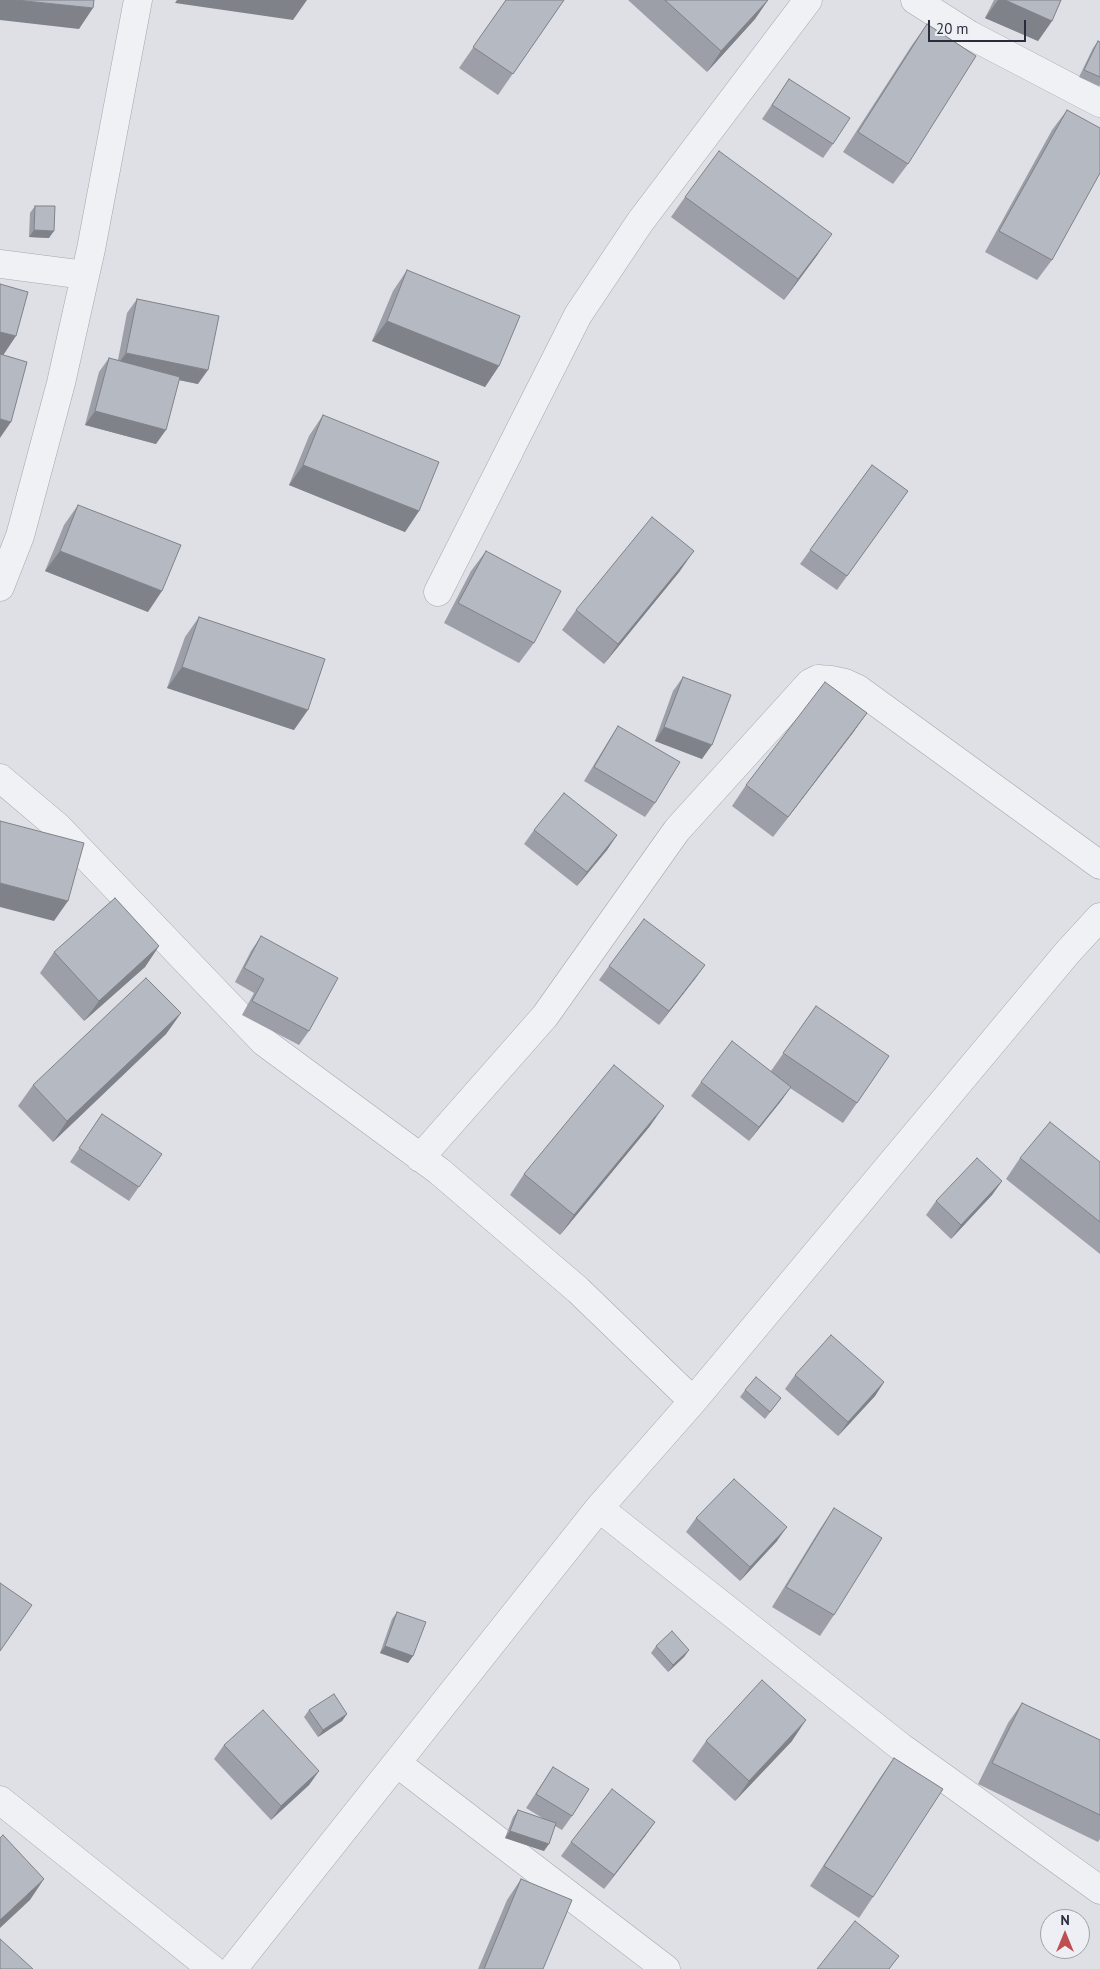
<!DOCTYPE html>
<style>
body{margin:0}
#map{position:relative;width:1100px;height:1969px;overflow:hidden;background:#dee0e6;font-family:"PT Sans",sans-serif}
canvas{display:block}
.north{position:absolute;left:1040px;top:1909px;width:50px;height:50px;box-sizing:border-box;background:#edeff4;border:1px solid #9fa1aa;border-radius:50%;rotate:0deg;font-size:14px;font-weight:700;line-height:20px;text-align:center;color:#292d3b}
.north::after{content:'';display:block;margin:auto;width:18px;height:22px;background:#bf4e52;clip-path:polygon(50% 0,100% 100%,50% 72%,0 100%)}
.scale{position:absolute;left:928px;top:20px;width:98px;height:22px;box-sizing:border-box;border:2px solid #292d3b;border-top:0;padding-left:6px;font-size:15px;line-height:18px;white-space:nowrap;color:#292d3b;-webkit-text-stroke:4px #edeff4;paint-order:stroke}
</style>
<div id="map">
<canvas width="1100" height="1969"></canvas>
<div class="north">N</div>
<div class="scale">20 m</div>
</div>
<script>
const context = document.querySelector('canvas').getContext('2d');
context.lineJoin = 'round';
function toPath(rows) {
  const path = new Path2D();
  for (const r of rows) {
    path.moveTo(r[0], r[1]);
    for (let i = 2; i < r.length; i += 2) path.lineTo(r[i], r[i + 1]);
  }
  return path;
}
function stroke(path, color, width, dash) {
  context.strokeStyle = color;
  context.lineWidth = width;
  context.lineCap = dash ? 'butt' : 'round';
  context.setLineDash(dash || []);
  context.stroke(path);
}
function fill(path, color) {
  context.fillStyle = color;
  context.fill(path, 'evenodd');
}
const street = toPath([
 [915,0,970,35,1100,103],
 [0,264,85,275],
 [509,452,438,592,578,315,640,222,808,0],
 [0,587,20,536,61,383,91,249,138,0],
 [0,778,58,827,264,1042,439,1171,578,1290,693,1401],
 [420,1158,545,1016,677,830,810,683,818,679,831,680,845,683,858,689,1100,865],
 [599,1508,901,1747,1100,1890],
 [398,1764,666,1969],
 [0,1800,212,1969],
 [233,1969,599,1508,693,1401,1067,953,1100,917]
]);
const wall = toPath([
 [506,0,564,0,498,95,459,68],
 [628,0,768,0,755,19,707,72],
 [994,0,1061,0,1052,21,1038,41,985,18],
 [927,24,908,164,893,184,843,152,912,45],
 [1098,41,1100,42,1100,85,1099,86,1079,77,1093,48],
 [789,79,833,144,823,158,762,119],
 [1067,110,1052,260,1037,280,985,252,1052,130],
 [685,197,818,254,784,300,671,217],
 [35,206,49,238,29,237,30,213],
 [407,270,499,366,485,387,372,341,393,291],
 [137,299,198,384,179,380,156,444,85,425,99,372,109,358,118,360,127,313],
 [323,415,419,511,405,532,289,485,309,436],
 [872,465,908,491,837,590,800,564],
 [78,505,148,612,45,571,64,525],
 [486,551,534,643,519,663,444,623,471,571],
 [680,571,604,664,562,630,576,610],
 [199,617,294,730,167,688,185,637],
 [683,677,702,759,655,741,673,691],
 [867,713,852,734,773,837,732,806,746,785],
 [618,726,655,803,645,817,584,781,609,740],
 [534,830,617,835,607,850,577,886,524,844],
 [261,936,309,1031,299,1045,242,1015,254,993,235,982,251,951],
 [159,946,145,967,84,1021,40,973,54,952],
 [705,965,659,1025,599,980,609,966],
 [816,1006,857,1103,843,1123,790,1088,781,1101,749,1141,691,1096,701,1082,771,1071],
 [181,1013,166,1034,53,1142,18,1106,33,1085],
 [102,1114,162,1154,129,1201,70,1162],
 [650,1126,560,1235,510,1195,524,1174],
 [1020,1158,1100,1162,1100,1254,1006,1179],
 [1002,1181,992,1195,951,1239,926,1215,936,1201],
 [795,1375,884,1382,875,1396,838,1436,785,1389],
 [745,1390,781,1398,765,1419,740,1397],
 [834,1508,834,1615,820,1636,772,1607,820,1529],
 [696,1518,777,1541,740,1581,686,1532],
 [397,1612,413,1656,408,1663,380,1653,392,1619],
 [656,1646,689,1650,684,1657,668,1672,651,1653],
 [1022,1703,1100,1740,1100,1839,1098,1842,978,1784,1008,1723],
 [309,1710,347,1714,342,1721,318,1737,304,1717],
 [706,1741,792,1741,735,1801,692,1761],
 [224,1745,319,1771,309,1785,271,1820,214,1759],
 [894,1758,873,1897,859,1918,810,1886,880,1778],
 [553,1767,572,1816,562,1830,555,1826,544,1851,505,1838,513,1817,518,1810,544,1819,526,1808],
 [655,1822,645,1836,604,1889,561,1856,571,1842],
 [521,1879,543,1969,478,1969,507,1900]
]);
const shadedWall = toPath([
 [0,0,16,0,93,8,79,29,0,20],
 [177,0,307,0,293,20,175,3],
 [768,0,755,19,707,72,721,51],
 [998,0,1005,0,1052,21,1038,41,985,18],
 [34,230,54,231,49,238,29,237],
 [832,234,818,254,784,300,798,279],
 [387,321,499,366,485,387,372,341],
 [0,332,16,336,2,357,0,356],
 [126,353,208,370,198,384,116,367],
 [95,411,166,430,156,444,85,425],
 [0,419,11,422,0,438],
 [303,465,419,511,405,532,289,485],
 [60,551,162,591,148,612,45,571],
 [694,551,680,571,604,664,618,644],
 [182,667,308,710,294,730,167,688],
 [867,713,852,734,773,837,788,817],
 [664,727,712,745,702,759,655,741],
 [617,835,607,850,577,886,587,872],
 [0,883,68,901,54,921,0,907],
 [159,946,145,967,84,1021,99,1001],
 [705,965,695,979,659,1025,669,1011],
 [181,1013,166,1034,53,1142,67,1121],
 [791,1087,781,1101,749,1141,759,1127],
 [664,1106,650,1126,560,1235,574,1215],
 [1002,1181,992,1195,951,1239,961,1225],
 [884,1382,875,1396,838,1436,848,1422],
 [787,1527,777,1541,740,1581,750,1567],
 [385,1646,413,1656,408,1663,380,1653],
 [689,1650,684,1657,668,1672,673,1665],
 [347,1714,342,1721,318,1737,323,1730],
 [806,1720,792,1741,735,1801,749,1781],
 [319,1771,309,1785,271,1820,281,1806],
 [655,1822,645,1836,604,1889,614,1875],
 [510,1831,549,1844,544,1851,505,1838],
 [44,1879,30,1900,0,1928,0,1920]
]);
const building = toPath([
 [16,0,94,0,93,8,16,0],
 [506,0,564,0,513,74,473,47,506,0],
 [665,0,768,0,721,51,665,0],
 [1005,0,1061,0,1052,21,1005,0],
 [927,24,976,56,908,164,858,132,927,24],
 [1098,41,1100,42,1100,77,1084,70,1098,41],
 [789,79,850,118,833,144,772,105,789,79],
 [1067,110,1100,128,1100,173,1052,260,999,231,1067,110],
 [719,151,832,234,798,279,685,197,719,151],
 [35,206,55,206,54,231,34,230,35,206],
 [407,270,520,316,499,366,387,321,407,270],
 [0,284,28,292,16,336,0,332,0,284],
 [137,299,219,316,208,370,126,353,137,299],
 [0,354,27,362,11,422,0,419,0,354],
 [109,358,180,377,166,430,95,411,109,358],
 [323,415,439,462,419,511,303,465,323,415],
 [872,465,908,491,847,576,810,550,872,465],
 [78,505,181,545,162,591,60,551,78,505],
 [652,517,694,551,618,644,576,610,652,517],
 [486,551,561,591,534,643,458,603,486,551],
 [199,617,325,659,308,710,182,667,199,617],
 [683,677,731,695,712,745,664,727,683,677],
 [825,682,867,713,788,817,746,785,825,682],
 [618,726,680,762,655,803,594,767,618,726],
 [564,793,617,835,587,872,534,830,564,793],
 [0,821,84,843,68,901,0,883,0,821],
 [115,898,159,946,99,1001,54,952,115,898],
 [644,919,705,965,669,1011,609,966,644,919],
 [261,936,338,978,309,1031,252,1001,264,979,244,968,261,936],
 [146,978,181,1013,67,1121,33,1085,146,978],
 [816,1006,889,1056,857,1103,783,1053,816,1006],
 [732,1041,791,1087,759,1127,701,1082,732,1041],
 [614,1065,664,1106,574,1215,524,1174,614,1065],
 [102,1114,162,1154,139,1187,79,1148,102,1114],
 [1050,1122,1100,1162,1100,1222,1020,1158,1050,1122],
 [977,1158,1002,1181,961,1225,936,1201,977,1158],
 [831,1335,884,1382,848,1422,795,1375,831,1335],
 [756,1377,781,1398,770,1412,745,1390,756,1377],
 [734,1479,787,1527,750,1567,696,1518,734,1479],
 [834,1508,882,1538,834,1615,786,1587,834,1508],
 [0,1583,32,1605,0,1651,0,1583],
 [397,1612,426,1622,413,1656,385,1646,397,1612],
 [672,1631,689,1650,673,1665,656,1646,672,1631],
 [762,1680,806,1720,749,1781,706,1741,762,1680],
 [334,1694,347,1714,323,1730,309,1710,334,1694],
 [1022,1703,1100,1740,1100,1815,992,1763,1022,1703],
 [263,1710,319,1771,281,1806,224,1745,263,1710],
 [894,1758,943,1789,873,1897,824,1866,894,1758],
 [553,1767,589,1789,572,1816,536,1794,553,1767],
 [612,1789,655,1822,614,1875,571,1842,612,1789],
 [518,1810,556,1823,549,1844,510,1831,518,1810],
 [3,1835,44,1879,0,1920,0,1838,3,1835],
 [521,1879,572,1900,543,1969,484,1969,521,1879],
 [855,1921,899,1956,889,1969,817,1969,855,1921],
 [0,1939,33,1969,0,1969,0,1939]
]);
stroke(street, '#a4a7af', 29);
stroke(street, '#f0f1f4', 28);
fill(wall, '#9c9fa7');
fill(shadedWall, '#7f8288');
fill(building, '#b5b9c2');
stroke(building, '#7f8288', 1);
</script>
